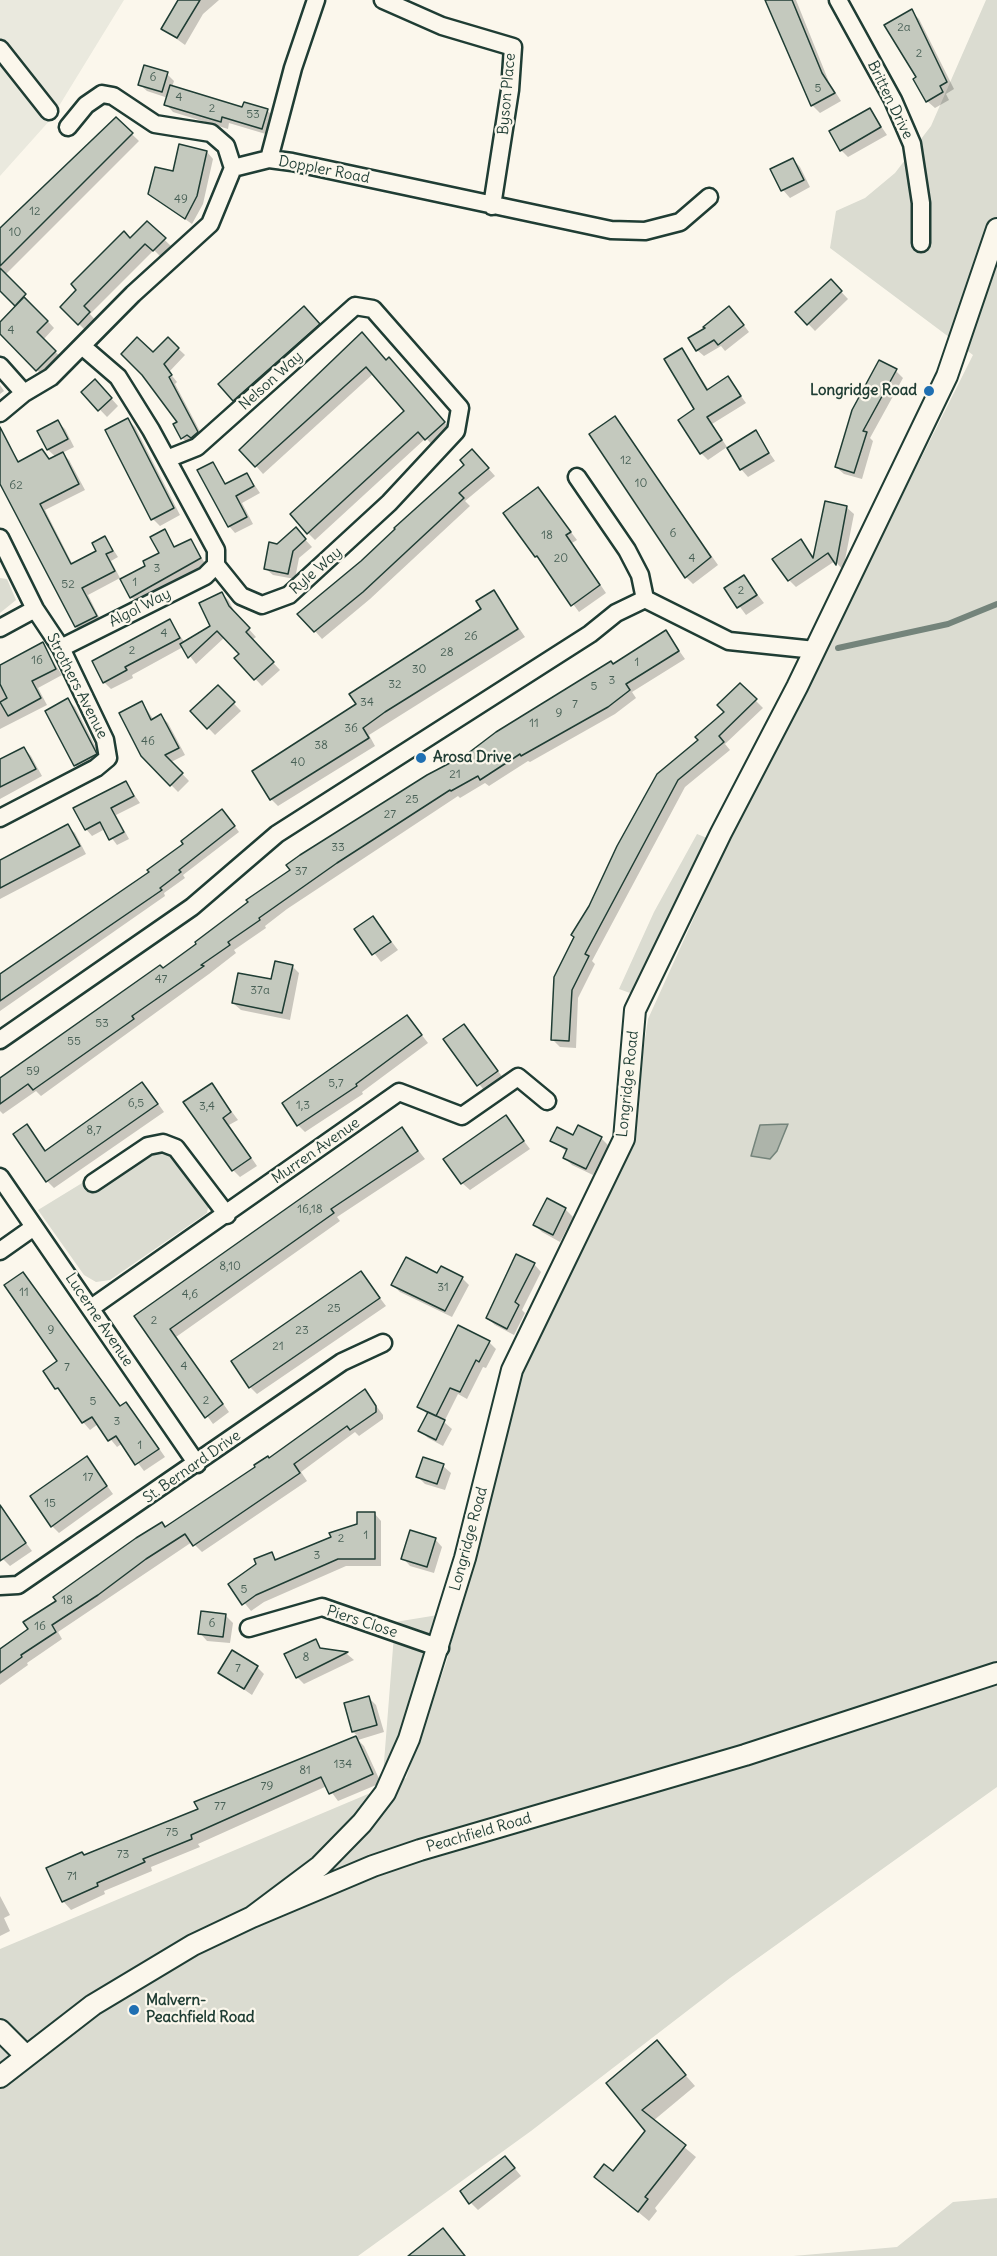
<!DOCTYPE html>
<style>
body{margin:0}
canvas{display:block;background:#fbf7ec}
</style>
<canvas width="997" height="2256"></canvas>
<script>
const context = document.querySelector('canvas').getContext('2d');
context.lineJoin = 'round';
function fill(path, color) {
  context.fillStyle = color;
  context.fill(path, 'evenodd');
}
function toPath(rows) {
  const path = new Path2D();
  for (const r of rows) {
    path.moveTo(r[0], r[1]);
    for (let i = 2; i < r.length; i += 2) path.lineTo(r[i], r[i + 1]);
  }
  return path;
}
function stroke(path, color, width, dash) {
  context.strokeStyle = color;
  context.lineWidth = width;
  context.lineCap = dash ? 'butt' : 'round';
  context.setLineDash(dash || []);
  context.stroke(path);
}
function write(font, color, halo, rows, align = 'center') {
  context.font = font + ' Delius,sans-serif';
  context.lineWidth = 4.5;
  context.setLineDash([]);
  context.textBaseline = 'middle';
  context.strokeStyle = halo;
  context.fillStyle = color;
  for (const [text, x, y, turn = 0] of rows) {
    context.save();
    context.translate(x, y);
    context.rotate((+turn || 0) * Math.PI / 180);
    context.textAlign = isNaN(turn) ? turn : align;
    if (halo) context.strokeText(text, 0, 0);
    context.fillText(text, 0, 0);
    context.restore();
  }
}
const built = toPath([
 [0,0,124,0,51,119,0,176]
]);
const green = toPath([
 [986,0,997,0,997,1787,730,1978,531,2131,358,2256,0,2256,0,1949,406,1778,446,1663,524,1369,600,1215,629,1145,648,1019,731,836,973,355,830,248,836,211,865,198,895,173,931,126],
 [0,578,7,579,16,600,0,613],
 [697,834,707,838,630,993,619,989,654,912],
 [164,1150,174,1154,209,1202,207,1213,110,1280,96,1282,84,1275,38,1210,87,1180,96,1192,153,1153],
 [438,1615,414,1703,390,1766,383,1775,395,1622],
 [997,2198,997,2256,793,2256,897,2247,953,2202]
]);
const water = toPath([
 [788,1124,777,1151,770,1159,751,1156,760,1125,788,1124]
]);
const shadow = toPath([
 [183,0,219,0,203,14,185,45,163,29],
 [767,0,796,0,829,82,841,101,820,113,813,106],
 [911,11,919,19,954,89,946,94,949,100,935,108,927,101,918,78],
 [167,74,174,81,172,87,243,109,267,110,274,118,269,135,229,123,228,129,173,112,166,104,168,98,147,91,139,84],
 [870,110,887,135,848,157,841,150],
 [116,119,139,141,5,275,54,328,43,340,62,358,44,377,0,332,0,324,17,306,0,289,0,230],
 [207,152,213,159,203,204,192,224,150,194,174,173],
 [793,159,800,167,810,187,790,198,783,190,772,170],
 [147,223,172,247,161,257,154,250,90,314,96,321,86,331,62,307],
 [831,281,848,299,815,331,797,312],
 [311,315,326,332,241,407,234,400],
 [736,315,749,332,725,351,721,346,704,356,697,350],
 [362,334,387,361,396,367,451,430,433,446,426,438,315,540,308,533,406,411,373,374,263,474,256,466],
 [168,339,185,355,169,372,177,382,175,384,204,439,189,444,182,438,180,423,153,354],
 [682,350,709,390,728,378,746,403,712,424,727,447,708,460,701,453,696,410],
 [896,371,903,378,870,438,873,441,862,479,844,474,836,467],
 [0,385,4,391,0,394],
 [102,388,118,406,107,417,83,392],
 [615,418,718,565,693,584,686,577],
 [128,420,135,427,180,515,160,526,153,519],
 [58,422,65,429,74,447,62,453,69,460,85,490,45,510,73,565,98,552,105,537,118,557,111,561,120,578,88,595,102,623,82,633,76,627,0,481,0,449,8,445,20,463,50,460,56,457,48,450,39,432],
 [755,432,775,461,748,477,741,469],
 [479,458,495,476,465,501,470,506,370,599,322,639,315,631,362,562],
 [213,464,227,485,247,474,260,493,242,503,253,524,235,533,229,526],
 [538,489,577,540,572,543,606,593,579,612,505,513],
 [846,507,854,514,843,570,835,561,796,587,789,580,800,541,815,559],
 [164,531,176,548,191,540,206,565,138,603,131,597,161,554],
 [302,536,312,547,299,558,295,579,273,575,266,569,278,545],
 [744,577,764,603,746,615,726,588],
 [494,592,525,637,369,735,375,746,278,806,271,799,358,704,483,610],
 [222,593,229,601,236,615,256,637,252,640,280,670,262,686,236,658,241,654,225,637,196,664,183,647,132,675,133,678,111,689,104,682,170,621,185,643,212,627],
 [666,632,685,659,632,692,636,698,615,714,530,762,528,761,489,786,485,783,460,798,458,796,287,909,265,926,266,928,234,950,236,953,209,974,41,1096,36,1091,3,1114,0,1111,0,1079,163,970,468,755],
 [42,644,62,675,38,688,47,705,0,729,0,666],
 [740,685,763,708,725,744,730,750,685,787,592,961,595,964,578,998,576,1048,560,1047,553,1040,590,907,700,740,726,712],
 [218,687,241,711,215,735,192,711],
 [68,700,75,707,103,761,83,772,75,765],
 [142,703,154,720,161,716,168,723,185,755,171,762,189,781,178,792,142,755],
 [24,748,31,756,42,776,0,799,0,761],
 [126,783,140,803,116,815,129,839,117,845,105,829,92,836,86,829],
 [227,816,239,832,183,875,185,878,164,893,165,896,0,1011,0,976,111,898,113,899],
 [68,826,75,833,86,854,0,899,0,862],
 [373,917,398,950,381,962,356,929],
 [292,966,299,973,290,1020,241,1010,233,1003,272,981],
 [414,1025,428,1043,362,1092,363,1094,305,1132,298,1125],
 [464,1026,504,1079,486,1093,446,1040],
 [212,1085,238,1120,229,1125,257,1166,240,1177,233,1170],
 [149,1091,164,1112,54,1188,47,1181,27,1126,47,1152],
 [506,1117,530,1149,470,1190,462,1183],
 [401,1128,425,1159,337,1217,340,1221,176,1337,229,1412,213,1424,136,1317],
 [574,1137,601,1138,608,1145,593,1175,572,1165,564,1157,567,1152,552,1140],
 [565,1209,573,1217,560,1242,542,1232,535,1225],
 [534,1264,541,1272,522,1310,525,1313,514,1335,495,1325,487,1318],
 [361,1273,386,1306,257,1394,250,1387],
 [23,1274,121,1407,126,1404,133,1411,165,1457,144,1471,123,1443,117,1447,98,1424,90,1430,83,1422,45,1371,60,1361],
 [438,1275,462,1278,469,1285,452,1317,400,1292,393,1285],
 [489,1342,496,1349,486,1368,483,1367,467,1399,458,1394,444,1422,452,1429,443,1446,428,1438,420,1431,428,1415,419,1406],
 [365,1391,383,1415,383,1419,359,1436,355,1432,301,1472,307,1481,202,1552,192,1542,58,1632,62,1639,27,1663,28,1665,0,1685,0,1648,2,1649,166,1529,270,1460],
 [87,1458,113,1494,59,1533,52,1526],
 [443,1466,451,1473,445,1490,425,1484,418,1477],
 [374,1513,381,1521,381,1566,346,1566,264,1602,251,1611,230,1585,271,1554,278,1561,358,1525],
 [5,1515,32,1551,10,1566,0,1556,0,1518],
 [435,1539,442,1547,434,1573,410,1566,403,1558],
 [225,1615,233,1623,230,1643,207,1641,200,1633],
 [315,1641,323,1650,347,1654,354,1660,304,1684,297,1677],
 [257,1667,264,1674,252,1695,220,1673],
 [369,1698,376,1705,384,1732,358,1740,364,1746,381,1783,338,1801,327,1786,198,1844,200,1847,151,1867,152,1871,104,1891,105,1894,71,1910,63,1901,85,1857,200,1810,196,1803,358,1736,353,1732],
 [0,1896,10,1915,4,1918,10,1931,0,1936],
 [657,2043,695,2086,653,2121,696,2157,655,2208,657,2211,649,2221,596,2177,613,2174,647,2131,608,2083],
 [512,2165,521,2176,478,2210,471,2203]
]);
const stream = toPath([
 [838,648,948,624,997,604]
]);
const building = toPath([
 [178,0,200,0,177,38,161,29,178,0],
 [765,0,792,0,822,73,835,93,811,106,765,0],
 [912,9,947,82,940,86,943,92,926,102,913,79,916,77,884,25,912,9],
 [144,65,168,72,162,92,138,85,144,65],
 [170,85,242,107,244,102,268,109,262,129,222,117,221,122,164,105,170,85],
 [870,108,881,127,840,151,829,131,870,108],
 [116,117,133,133,0,266,0,228,116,117],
 [179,144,207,151,197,196,185,219,148,194,155,167,173,171,179,144],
 [793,158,804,180,781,191,770,169,793,158],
 [147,221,166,238,153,251,145,244,84,306,90,312,78,325,60,307,76,290,71,284,124,231,130,238,147,221],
 [0,268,26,294,15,306,0,291,0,268],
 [831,279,842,291,807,325,795,312,831,279],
 [24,297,48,321,37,332,56,351,36,371,0,334,0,322,24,297],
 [304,306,320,324,233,401,218,384,304,306],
 [729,306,744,325,718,345,714,340,696,351,688,338,705,328,703,327,729,306],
 [362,332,386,360,389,357,445,422,425,440,418,432,307,534,290,514,404,411,366,367,255,467,239,450,362,332],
 [137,337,153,352,168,337,179,348,164,364,172,375,169,377,198,432,191,438,187,435,181,439,173,424,177,422,142,375,121,354,137,337],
 [682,348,707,390,728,376,741,396,707,417,722,440,700,454,678,420,694,409,664,359,682,348],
 [879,360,897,369,863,431,867,432,854,473,835,467,852,410,879,360],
 [95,379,112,398,98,411,81,392,95,379],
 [615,416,711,557,685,578,589,434,615,416],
 [128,418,174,508,151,520,105,430,128,418],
 [58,420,68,439,47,450,37,431,58,420],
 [0,427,18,462,42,449,49,459,63,452,79,484,40,504,71,564,96,551,92,543,105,536,113,551,106,554,115,571,82,588,97,616,75,627,0,484,0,427],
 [756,430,769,453,740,470,727,448,756,430],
 [472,449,489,468,459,493,464,498,363,592,314,632,297,614,361,561,395,529,394,528,464,465,460,460,472,449],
 [213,462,225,484,247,473,254,486,236,496,247,517,228,527,197,470,213,462],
 [538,487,571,532,566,535,600,585,571,606,537,556,535,557,503,513,538,487],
 [825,501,847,506,836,565,828,553,788,581,772,559,801,539,813,558,825,501],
 [296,527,306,539,293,551,288,574,264,569,269,542,277,544,296,527],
 [165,529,174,547,191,539,201,558,130,598,120,579,145,566,143,561,159,553,150,537,165,529],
 [744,575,757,595,737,608,724,588,744,575],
 [494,590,518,629,385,712,363,728,369,738,270,800,252,771,356,704,349,694,481,609,476,601,494,590],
 [222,592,229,606,250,628,246,632,274,662,254,680,234,658,239,654,217,631,188,658,180,644,210,626,199,603,222,592],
 [170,619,180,638,125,667,127,670,103,683,92,661,170,619],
 [666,630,679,651,626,684,630,690,608,707,521,756,520,754,480,780,478,776,451,791,450,790,337,863,259,918,260,920,228,942,230,945,201,965,204,966,132,1016,134,1019,33,1090,28,1084,0,1104,0,1078,160,965,163,968,196,944,195,942,248,902,246,900,290,870,286,865,300,855,427,775,467,754,496,732,611,661,613,664,666,630],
 [43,642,56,669,32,681,41,698,8,716,0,702,7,698,0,684,0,665,43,642],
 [740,683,757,699,719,736,724,742,678,780,585,954,589,956,572,990,569,1041,551,1040,554,977,574,937,571,935,589,906,617,846,657,774,698,740,695,737,724,712,717,705,740,683],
 [218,685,235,702,207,729,190,711,218,685],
 [68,698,97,754,74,766,45,711,68,698],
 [142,701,151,720,161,714,179,748,165,755,183,773,170,786,141,756,119,713,142,701],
 [24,747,36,769,0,787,0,759,24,747],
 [126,781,134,796,111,808,124,832,109,840,100,822,85,830,73,808,126,781],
 [222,809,235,826,179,870,181,872,160,888,162,890,0,1001,0,974,149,872,147,870,183,844,181,841,222,809],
 [68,824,80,846,0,888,0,860,68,824],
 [373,916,391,942,372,955,354,929,373,916],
 [275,961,293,965,282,1013,232,1003,238,973,271,979,275,961],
 [407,1015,422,1035,356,1084,357,1086,297,1126,282,1103,407,1015],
 [464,1024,498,1071,477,1086,443,1039,464,1024],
 [142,1082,158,1104,46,1182,13,1134,27,1124,45,1151,142,1082],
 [212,1083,231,1112,223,1118,251,1158,232,1171,183,1102,212,1083],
 [506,1115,524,1141,461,1184,443,1159,506,1115],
 [578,1125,602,1137,586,1169,563,1158,567,1149,550,1141,557,1127,573,1135,578,1125],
 [402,1127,418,1151,331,1209,334,1213,170,1329,223,1404,205,1418,134,1316,402,1127],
 [547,1198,566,1208,553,1235,533,1225,547,1198],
 [516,1254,535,1263,515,1302,519,1305,507,1329,486,1318,516,1254],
 [406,1257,437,1273,441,1266,463,1277,445,1311,391,1285,406,1257],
 [361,1271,380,1298,249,1388,231,1361,361,1271],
 [23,1272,120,1406,126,1402,159,1449,135,1465,116,1436,108,1441,92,1417,82,1423,58,1388,55,1389,43,1371,57,1361,4,1285,23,1272],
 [458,1325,490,1341,479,1362,476,1360,460,1392,450,1388,436,1416,417,1407,458,1325],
 [365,1389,376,1406,376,1412,350,1430,347,1426,294,1464,300,1473,193,1546,185,1534,146,1559,98,1595,52,1625,56,1632,21,1655,22,1657,0,1673,0,1649,28,1629,23,1622,56,1601,53,1597,136,1538,162,1522,165,1527,255,1467,254,1465,268,1456,269,1458,365,1389],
 [428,1412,445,1420,436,1440,418,1431,428,1412],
 [87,1456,107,1486,51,1527,30,1496,87,1456],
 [423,1457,444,1464,437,1484,416,1477,423,1457],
 [0,1505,26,1543,0,1561,0,1505],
 [357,1512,375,1512,375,1559,338,1559,256,1595,242,1605,228,1584,256,1564,254,1559,272,1552,275,1560,331,1537,329,1533,357,1524,357,1512],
 [410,1530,436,1538,427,1567,401,1559,410,1530],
 [201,1611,226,1614,223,1637,198,1634,201,1611],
 [316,1639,320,1648,348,1652,296,1678,284,1654,316,1639],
 [232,1650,258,1666,244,1689,218,1673,232,1650],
 [369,1696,377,1725,352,1732,344,1703,369,1696],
 [356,1736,373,1774,329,1794,321,1777,191,1835,192,1839,143,1859,145,1862,97,1883,98,1886,62,1902,46,1868,82,1852,84,1855,198,1809,194,1802,356,1736],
 [657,2040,686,2075,642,2110,686,2145,645,2197,648,2199,638,2212,594,2177,604,2164,613,2171,645,2131,606,2083,657,2040],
 [505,2156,515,2168,469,2204,460,2191,505,2156],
 [443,2228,465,2256,408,2256,443,2228]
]);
const minor = toPath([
 [383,0,442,26,513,47,510,90,492,206],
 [838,0,893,100,912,144,921,203,921,243],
 [0,49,49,111],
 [68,127,86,105,102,94,113,96,155,124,211,133,226,146,233,168],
 [269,159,293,68,316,0],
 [82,346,118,377,151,430,216,550,216,565,241,596,262,605,289,595,389,503,456,431,460,408,373,309,355,306,197,447,167,459],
 [0,366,24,393],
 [0,413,24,393,51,377,133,294,210,224,233,168,269,159,292,162,611,230,645,231,680,222,709,197],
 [577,477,627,550,640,575,645,599],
 [0,538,35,609,61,648,105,740,108,758,96,768,0,818],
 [0,628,35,609],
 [61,648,205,576,216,565],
 [0,1040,192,907,277,834,590,634,616,613,645,599,729,641,815,650],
 [0,1177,197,1464],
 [93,1183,148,1146,163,1143,176,1148,227,1215],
 [0,1251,34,1227],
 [91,1308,399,1092,462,1116,518,1077,547,1101],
 [0,1586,18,1585,342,1362,383,1343],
 [249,1628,322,1607,440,1648]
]);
const tertiary = toPath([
 [252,1917,320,1866,362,1823,385,1793,409,1739,465,1558,512,1370,624,1139,635,1010,721,833,797,687,947,376,997,229],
 [0,2030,26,2056],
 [0,2077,93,2005,193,1945,252,1917,373,1866,420,1850,745,1755,997,1673]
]);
const markers = [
 [929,391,6,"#1f6fb2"],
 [421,758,6,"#1f6fb2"],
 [134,2010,6,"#1f6fb2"]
];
const numberNames = [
 ["2a",904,28],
 ["2",919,54],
 ["6",153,78],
 ["5",818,89],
 ["4",179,98],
 ["2",212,109],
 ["53",253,115],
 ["49",181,200],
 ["12",35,212],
 ["10",15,233],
 ["4",11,331],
 ["12",626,461],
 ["10",641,484],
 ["62",16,486],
 ["6",673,534],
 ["18",547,536],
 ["20",561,559],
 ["4",692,559],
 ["3",157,569],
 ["1",135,583],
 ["52",68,585],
 ["2",741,591],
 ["4",164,634],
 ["26",471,637],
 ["2",132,651],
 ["28",447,653],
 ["16",37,661],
 ["1",637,663],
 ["30",419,670],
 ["3",612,681],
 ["32",395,685],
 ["5",594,687],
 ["34",367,703],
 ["7",575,705],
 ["9",559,714],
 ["11",534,724],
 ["36",351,729],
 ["46",148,742],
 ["38",321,746],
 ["40",298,763],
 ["21",455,775],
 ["25",412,800],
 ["27",390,815],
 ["33",338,848],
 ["37",301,872],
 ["47",161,980],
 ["37a",260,991],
 ["53",102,1024],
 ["55",74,1042],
 ["59",33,1072],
 ["5,7",336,1084],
 ["6,5",136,1104],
 ["1,3",303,1106],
 ["3,4",207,1107],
 ["8,7",94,1131],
 ["16,18",310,1210],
 ["8,10",230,1267],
 ["31",443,1288],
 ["11",24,1293],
 ["4,6",190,1295],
 ["25",334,1309],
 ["2",154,1321],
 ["9",51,1331],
 ["23",302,1331],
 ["21",278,1347],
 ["4",184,1367],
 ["7",67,1368],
 ["2",206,1401],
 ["5",93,1402],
 ["3",117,1422],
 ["1",140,1446],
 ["17",88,1478],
 ["15",50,1504],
 ["1",366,1536],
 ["2",341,1539],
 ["3",317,1556],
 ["5",244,1590],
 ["18",67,1601],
 ["6",212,1624],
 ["16",40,1627],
 ["8",306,1658],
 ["7",238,1669],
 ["134",343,1765],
 ["81",305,1771],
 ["79",267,1787],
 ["77",220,1807],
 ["75",172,1833],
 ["73",123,1855],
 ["71",72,1877]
];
const streetNames = [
 ["Byson Place",507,94,-85],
 ["Britten Drive",890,100,64],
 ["Doppler Road",324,170,11],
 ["Nelson Way",271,381,-42],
 ["Ryle Way",316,571,-41],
 ["Algol Way",140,608,-27],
 ["Strothers Avenue",77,686,63],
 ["Longridge Road",628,1084,-84],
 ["Murren Avenue",316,1151,-35],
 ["Lucerne Avenue",99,1320,56],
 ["St. Bernard Drive",192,1467,-35],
 ["Longridge Road",469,1539,-75],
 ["Piers Close",362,1622,18],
 ["Peachfield Road",479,1833,-16]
];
const poiNames = [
 ["Longridge Road",917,391,"right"],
 ["Arosa Drive",433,758],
 ["Malvern-",146,2001],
 ["Peachfield Road",146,2018]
];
fill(built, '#eae9de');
fill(green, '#dbdcd1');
fill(water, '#adb4aa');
stroke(water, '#74847b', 1.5);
fill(shadow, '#0003');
stroke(stream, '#74847b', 6);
fill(building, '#c4c9be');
stroke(building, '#1f3d34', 1.5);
stroke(minor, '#1f3d34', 21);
stroke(tertiary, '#1f3d34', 24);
stroke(minor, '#fbf7ec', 16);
stroke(tertiary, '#fbf7ec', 20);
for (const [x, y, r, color] of markers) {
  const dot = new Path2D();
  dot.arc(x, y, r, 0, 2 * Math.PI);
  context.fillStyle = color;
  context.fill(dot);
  stroke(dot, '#fbf7ec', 2);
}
write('12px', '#486056', null, numberNames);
write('15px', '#1f3d34', '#fbf7ec', streetNames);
write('bold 15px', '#1f3d34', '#fbf7ec', poiNames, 'left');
</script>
